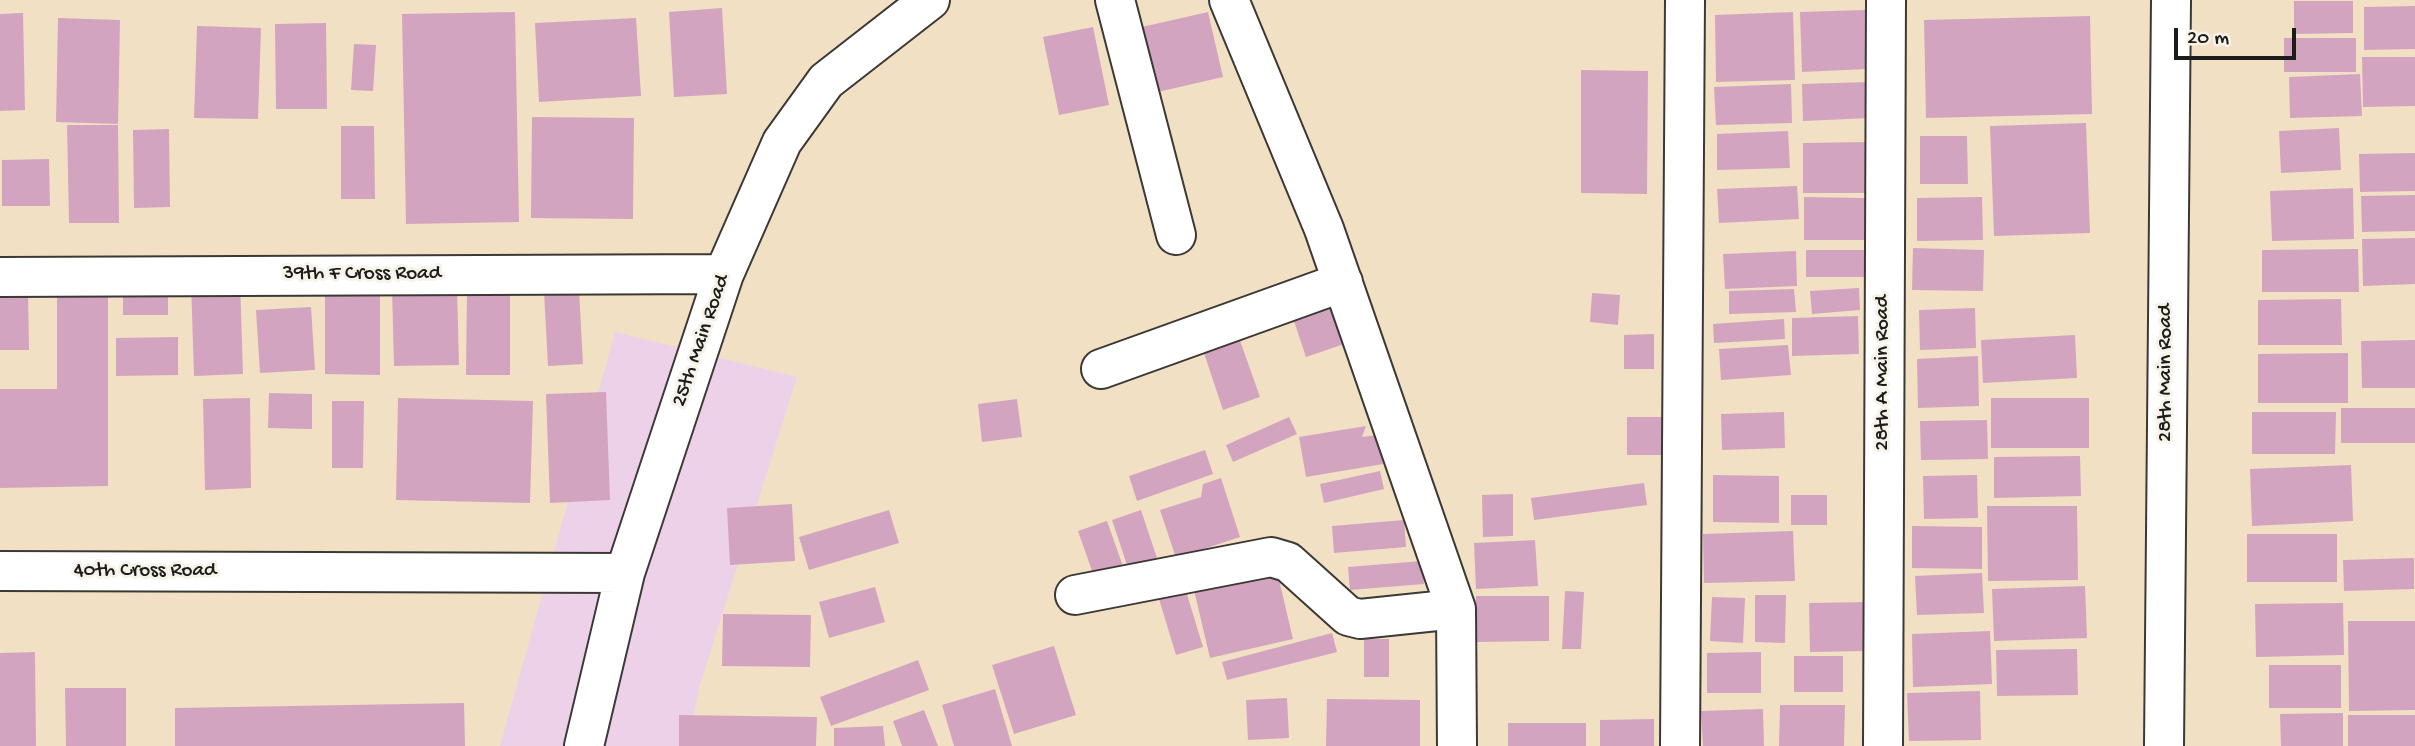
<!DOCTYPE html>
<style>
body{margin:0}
#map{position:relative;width:2415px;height:746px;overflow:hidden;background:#f2e0c5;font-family:"Gochi Hand",sans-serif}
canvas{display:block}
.scale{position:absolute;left:2174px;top:28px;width:122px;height:32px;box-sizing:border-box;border:4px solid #1c1c1c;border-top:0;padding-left:9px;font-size:21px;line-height:24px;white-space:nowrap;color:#1c1c1c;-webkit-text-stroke:5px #f7f3e8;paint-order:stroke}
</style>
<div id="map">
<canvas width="2415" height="746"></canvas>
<div class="scale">20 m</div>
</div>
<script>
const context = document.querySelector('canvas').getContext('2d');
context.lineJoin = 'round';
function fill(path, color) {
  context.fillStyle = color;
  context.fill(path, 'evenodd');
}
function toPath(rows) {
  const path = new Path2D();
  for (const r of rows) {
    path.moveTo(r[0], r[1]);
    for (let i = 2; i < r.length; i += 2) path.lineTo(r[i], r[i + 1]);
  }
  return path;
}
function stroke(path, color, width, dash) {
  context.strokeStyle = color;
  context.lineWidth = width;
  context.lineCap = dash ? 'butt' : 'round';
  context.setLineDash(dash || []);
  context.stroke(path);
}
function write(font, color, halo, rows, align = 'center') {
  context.font = font + ' "Gochi Hand",sans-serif';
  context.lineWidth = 6;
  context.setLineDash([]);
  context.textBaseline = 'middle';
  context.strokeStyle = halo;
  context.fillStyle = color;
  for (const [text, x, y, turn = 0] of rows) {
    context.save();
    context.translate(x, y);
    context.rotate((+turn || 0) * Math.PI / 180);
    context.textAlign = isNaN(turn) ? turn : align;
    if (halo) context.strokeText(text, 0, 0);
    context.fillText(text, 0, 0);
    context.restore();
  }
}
const built = toPath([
 [615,332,797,377,699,688,688,746,500,746]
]);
const building = toPath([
 [2294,1,2353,1,2353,33,2294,34],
 [2415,6,2415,49,2364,50,2364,7],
 [722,8,727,94,674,97,669,12],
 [1865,10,1867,69,1802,72,1800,12],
 [515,12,519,222,406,224,402,14],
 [1208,12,1223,77,1149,94,1133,29],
 [1793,12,1795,80,1716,82,1715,15],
 [23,13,25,110,0,111,0,14],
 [2090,16,2092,114,1926,118,1924,20],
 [58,18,120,20,118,124,56,122],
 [636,18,641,96,539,102,535,23],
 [326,23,327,109,276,109,275,24],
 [197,26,261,28,258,119,194,118],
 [1093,27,1109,105,1059,115,1043,37],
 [2284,38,2356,38,2356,72,2284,72],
 [354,44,376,45,373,91,351,90],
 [2362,57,2415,57,2415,106,2363,107],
 [1581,70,1648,71,1647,194,1581,193],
 [2360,74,2362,116,2290,118,2289,77],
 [1869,82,1871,118,1803,121,1802,84],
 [1791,84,1792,123,1716,125,1714,87],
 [532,117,634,118,633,219,531,218],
 [2086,123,2090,233,1994,236,1990,126],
 [67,125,118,125,119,223,69,223],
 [341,126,374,126,375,199,341,199],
 [2339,128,2341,170,2281,173,2279,131],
 [169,129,170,207,134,208,133,130],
 [1788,131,1790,168,1717,170,1717,134],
 [1920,136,1967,136,1968,184,1920,184],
 [1867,142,1868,193,1803,193,1803,143],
 [2415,153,2415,191,2360,192,2359,154],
 [49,159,50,206,2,206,2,160],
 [1797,186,1799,219,1719,223,1717,189],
 [2353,188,2354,239,2272,241,2270,191],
 [2415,195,2415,231,2362,232,2361,196],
 [1804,197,1865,198,1865,240,1804,240],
 [1982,197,1983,240,1917,241,1917,198],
 [2415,238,2415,284,2363,286,2362,239],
 [1913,248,1984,250,1983,291,1912,290],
 [2358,249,2359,292,2262,292,2262,250],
 [1806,250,1866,250,1866,277,1806,277],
 [1796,251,1797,286,1725,289,1723,254],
 [123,280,168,280,168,315,123,315],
 [240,280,243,374,194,376,191,282],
 [457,287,459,365,394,366,392,288],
 [467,288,510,288,510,375,466,375],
 [1859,288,1860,310,1812,314,1810,291],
 [57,289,108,289,108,486,0,488,0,389,57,389],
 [1794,289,1796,312,1729,314,1729,291],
 [325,290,380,290,380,375,325,374],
 [579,290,583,364,548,366,544,292],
 [0,291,28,291,29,350,0,350],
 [1592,293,1620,295,1618,325,1590,322],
 [2341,299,2342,345,2258,345,2258,300],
 [1337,303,1350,342,1306,357,1293,318],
 [311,307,315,370,260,373,256,310],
 [1975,308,1976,348,1920,350,1919,310],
 [1858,316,1859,354,1792,356,1792,318],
 [1784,319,1785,339,1714,343,1713,324],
 [1654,334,1654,369,1624,369,1624,335],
 [1238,335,1260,397,1223,410,1202,347],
 [2075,335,2077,378,1983,383,1981,340],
 [178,337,178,375,116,376,116,338],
 [2415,340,2415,388,2362,388,2361,341],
 [1788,345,1791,375,1721,380,1719,349],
 [2348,353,2348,403,2258,403,2258,354],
 [1978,356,1979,406,1918,408,1917,359],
 [606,392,610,500,550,503,546,394],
 [269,393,312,394,312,429,268,428],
 [250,398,251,488,205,490,203,399],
 [398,398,533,401,530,503,396,500],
 [1991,398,2089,398,2089,448,1991,448],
 [1017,399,1022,437,982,442,978,404],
 [332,401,364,401,363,468,332,468],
 [2341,408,2415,408,2415,443,2341,443],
 [1784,412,1785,448,1722,450,1721,414],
 [2252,412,2336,412,2335,454,2252,454],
 [1289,417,1297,434,1233,462,1226,445],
 [1627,417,1662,417,1662,455,1627,455],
 [1987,420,1988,459,1921,460,1920,421],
 [1366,426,1362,437,1378,435,1383,464,1306,477,1299,437],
 [1205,450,1213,474,1137,501,1129,476],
 [2080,456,2081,496,1994,498,1994,457],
 [2351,465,2353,521,2252,526,2250,469],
 [1380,471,1384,489,1324,503,1320,484],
 [1713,475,1779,476,1779,523,1713,522],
 [1977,475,1978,518,1924,519,1923,476],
 [1221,478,1240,537,1176,558,1160,510,1201,497,1203,484],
 [1644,483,1647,505,1534,520,1531,498],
 [1513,494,1513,536,1483,537,1482,495],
 [1791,495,1827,495,1827,525,1791,525],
 [792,504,795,561,730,565,727,508],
 [1987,506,2077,506,2078,580,1988,581],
 [889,510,899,543,809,570,799,537],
 [1141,510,1159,564,1130,574,1112,520],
 [1404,520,1406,547,1334,553,1332,526],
 [1107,521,1126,575,1097,585,1078,531],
 [1912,526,1982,527,1982,569,1912,568],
 [1793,531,1795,581,1704,583,1703,534],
 [2247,534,2337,534,2337,582,2247,582],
 [1535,540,1538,586,1476,589,1474,543],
 [2414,558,2414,589,2344,591,2343,560],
 [1422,561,1424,584,1350,590,1348,567],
 [1276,567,1293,639,1210,658,1193,586],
 [1982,573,1984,613,1917,615,1915,576],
 [2085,586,2087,638,1994,641,1992,589],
 [875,587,885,622,829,638,819,602],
 [1186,591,1203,647,1176,655,1159,599],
 [1565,591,1584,592,1581,649,1562,649],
 [1755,595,1786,595,1785,643,1755,642],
 [1476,596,1549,596,1549,641,1476,642],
 [1712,597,1745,598,1743,643,1710,641],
 [1868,602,1869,651,1810,652,1809,603],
 [2343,603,2344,655,2256,657,2255,604],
 [723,614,811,615,810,667,722,666],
 [2348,621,2415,621,2415,710,2349,711],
 [1990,631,1992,684,1913,687,1912,634],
 [1332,633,1337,652,1227,680,1222,662],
 [1364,639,1389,639,1389,677,1364,677],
 [1054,646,1076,715,1014,734,992,665],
 [2077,649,2078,695,1997,696,1996,650],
 [35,652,36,746,0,746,0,653],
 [1761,652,1761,693,1707,693,1707,653],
 [1794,656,1843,656,1843,692,1794,692],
 [918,660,929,690,831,726,820,697],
 [2269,665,2341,665,2341,708,2269,708],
 [65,688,126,688,126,746,66,746],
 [995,689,1012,746,954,746,942,705],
 [1980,691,1981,740,1909,741,1907,693],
 [1287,698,1289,738,1248,740,1246,700],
 [1327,699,1420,700,1420,746,1326,746],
 [464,703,465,746,175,746,175,708],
 [1780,705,1845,705,1844,746,1779,746],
 [1763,709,1764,746,1703,746,1701,711],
 [924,710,938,746,902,746,893,721],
 [2343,713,2343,746,2281,746,2280,714],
 [679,715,817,717,816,746,679,746],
 [2348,715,2415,715,2415,746,2348,746],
 [1654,719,1654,746,1600,746,1600,720],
 [1508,723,1586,723,1586,746,1508,746],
 [883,726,885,746,834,746,834,728]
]);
const minor = toPath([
 [1115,0,1176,235],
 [1229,0,1324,229,1456,609,1457,746],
 [0,277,724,274],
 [1101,369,1343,282],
 [0,571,625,573],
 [1075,595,1271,557,1288,562,1348,616,1360,619,1456,609],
 [584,746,625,573,724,274,782,142,826,81,930,0],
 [1680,746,1685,0],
 [1883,746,1886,0],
 [2164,746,2171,0]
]);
const streetNames = [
 ["39th F Cross Road",362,275],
 ["25th Main Road",702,341,-71],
 ["28th A Main Road",1884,373,-90],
 ["28th Main Road",2167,373,-90],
 ["40th Cross Road",145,572]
];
fill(built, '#ecd1e9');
fill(building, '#d3a4bf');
stroke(minor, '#3c3935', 42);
stroke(minor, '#fff', 38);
write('21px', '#1c1c1c', '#f7f3e8', streetNames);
</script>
